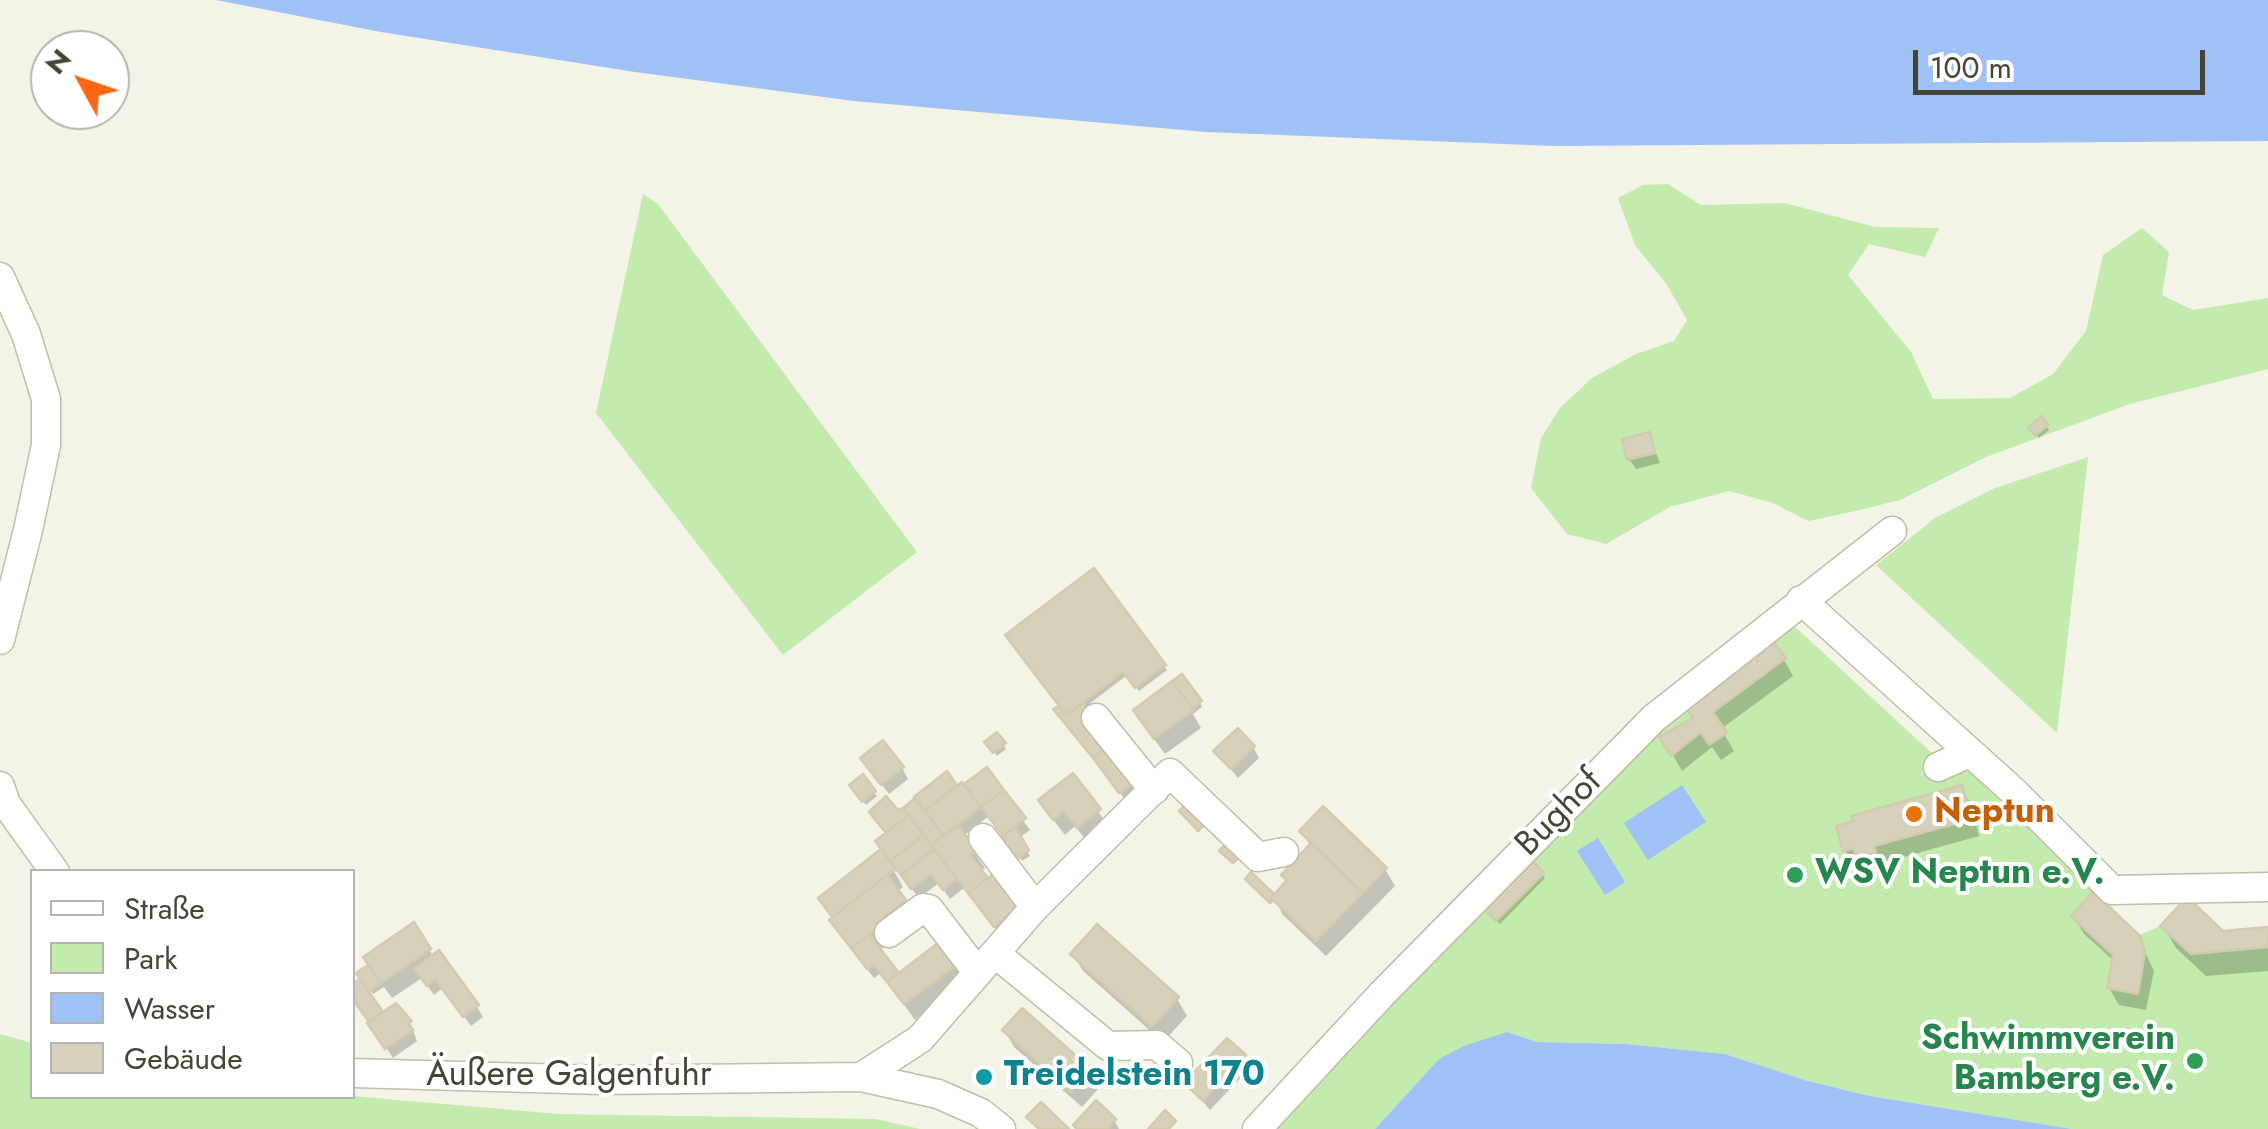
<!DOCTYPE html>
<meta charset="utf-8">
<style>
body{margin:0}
#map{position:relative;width:2268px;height:1129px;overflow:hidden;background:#f4f3e7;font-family:Jost,sans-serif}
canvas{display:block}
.legend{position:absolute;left:30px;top:869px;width:325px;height:230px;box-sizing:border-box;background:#fff;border:2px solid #b6b4ae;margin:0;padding:12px 18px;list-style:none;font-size:30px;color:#484435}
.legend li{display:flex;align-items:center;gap:20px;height:50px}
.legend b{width:50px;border:2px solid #b6b4ae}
.north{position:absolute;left:30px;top:30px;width:100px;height:100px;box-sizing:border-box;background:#fff;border:2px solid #b6b4ae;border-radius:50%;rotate:310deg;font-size:28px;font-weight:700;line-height:40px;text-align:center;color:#484435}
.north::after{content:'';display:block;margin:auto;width:35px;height:45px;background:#ff6613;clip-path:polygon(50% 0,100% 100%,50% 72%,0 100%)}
.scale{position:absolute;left:1913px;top:50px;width:292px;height:45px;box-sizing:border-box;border:5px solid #484435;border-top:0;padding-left:12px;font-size:30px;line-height:35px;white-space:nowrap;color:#484435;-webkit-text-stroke:8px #fff;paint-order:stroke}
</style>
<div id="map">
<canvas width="2268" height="1129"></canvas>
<ul class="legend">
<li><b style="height:12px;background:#fff"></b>Straße</li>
<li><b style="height:28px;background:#c3ebad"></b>Park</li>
<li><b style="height:28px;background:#9fc1f5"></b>Wasser</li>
<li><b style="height:28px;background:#d7d1bb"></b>Gebäude</li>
</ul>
<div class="north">N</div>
<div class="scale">100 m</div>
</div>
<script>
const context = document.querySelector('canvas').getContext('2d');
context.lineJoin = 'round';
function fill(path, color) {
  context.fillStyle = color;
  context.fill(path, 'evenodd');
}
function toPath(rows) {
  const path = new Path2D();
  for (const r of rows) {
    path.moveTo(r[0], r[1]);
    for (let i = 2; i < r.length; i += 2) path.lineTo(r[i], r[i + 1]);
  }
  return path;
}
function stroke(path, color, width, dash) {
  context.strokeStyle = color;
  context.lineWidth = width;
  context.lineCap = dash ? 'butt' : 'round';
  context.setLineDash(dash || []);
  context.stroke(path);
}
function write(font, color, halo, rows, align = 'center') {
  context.font = font + ' Jost,sans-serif';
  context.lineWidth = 8;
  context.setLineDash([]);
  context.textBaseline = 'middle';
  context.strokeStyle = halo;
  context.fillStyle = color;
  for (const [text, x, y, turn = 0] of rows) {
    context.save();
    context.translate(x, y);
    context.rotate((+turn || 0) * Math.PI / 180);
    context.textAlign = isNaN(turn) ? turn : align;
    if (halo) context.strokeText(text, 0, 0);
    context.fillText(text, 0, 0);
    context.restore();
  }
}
const green = toPath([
 [1668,184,1701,205,1785,203,1875,227,1939,228,1925,257,1869,244,1848,275,1911,352,1933,399,2010,398,2053,374,2086,331,2103,255,2142,228,2169,252,2162,295,2193,310,2268,298,2268,369,2130,404,1986,457,1900,500,1851,512,1808,521,1773,503,1729,491,1670,507,1606,544,1567,534,1531,488,1541,438,1560,408,1592,378,1636,354,1674,341,1687,320,1667,285,1635,245,1618,198,1643,185],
 [643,194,658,204,917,552,783,655,596,413],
 [2088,457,2057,733,1876,565,1935,518,1995,488],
 [1792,624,1935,756,1969,767,2140,935,2160,926,2187,897,2223,931,2268,927,2268,1129,2072,1129,1870,1096,1808,1081,1725,1054,1626,1044,1536,1042,1507,1032,1439,1059,1375,1129,1264,1129,1660,725],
 [0,1034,32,1043,32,1096,353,1096,558,1114,876,1119,920,1129,0,1129]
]);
const water = toPath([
 [216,0,2268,0,2268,141,1554,146,1206,132,854,101,635,72,381,32],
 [1682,785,1706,822,1648,860,1624,823],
 [1598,838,1625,882,1605,895,1577,851],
 [1507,1032,1537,1042,1626,1044,1725,1054,1808,1081,1870,1096,2072,1129,1375,1129,1439,1059,1464,1046]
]);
const shadow = toPath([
 [2046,426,2049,430,2039,438,2031,428],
 [1649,435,1660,463,1636,469,1629,459],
 [1011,640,1164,666,1167,670,1139,691,1127,675,1084,708,1138,794,1127,802,1063,720,1057,710,1062,707],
 [1784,660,1793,676,1721,729,1734,751,1721,760,1712,747,1682,771,1663,738],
 [1200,702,1202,707,1193,714,1201,728,1165,754,1146,728],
 [996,735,1006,749,997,756,987,742],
 [1253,747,1259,758,1238,778,1216,751],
 [902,768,908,779,889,794,869,769],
 [986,770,1030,830,1019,838,1030,856,1022,861,989,816,963,836,985,868,980,872,1019,907,1001,936,964,888,950,899,939,883,919,898,897,870,894,871,903,887,897,892,914,918,879,951,898,976,957,964,966,980,915,1020,881,973,874,978,862,963,842,937,821,898,883,851,887,835,872,813,898,814,947,775,957,789,963,788],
 [1073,776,1109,827,1088,843,1075,826,1065,835,1051,817],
 [1961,788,1971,804,1979,836,1882,863,1883,869,1868,873,1863,864,1855,867,1845,850],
 [854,790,874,792,877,796,866,805],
 [1302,832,1385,869,1395,886,1326,956,1283,915,1275,900,1271,904,1251,884,1275,897,1311,847],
 [1542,874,1545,878,1500,924,1488,912],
 [2074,917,2138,937,2154,971,2146,1010,2119,1005,2109,988,2114,961,2084,934],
 [413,926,434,957,438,954,477,1007,483,1017,471,1026,443,988,434,995,422,978,392,998,384,987,373,994,364,980,361,982,363,980,359,974],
 [2163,926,2222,933,2268,931,2268,971,2206,976,2176,948],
 [1073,954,1177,999,1187,1016,1163,1042,1083,971],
 [352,995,382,1016,396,1006,410,1022,417,1041,393,1058],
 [1022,1011,1089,1071,1099,1088,1082,1107,1014,1047,1005,1031],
 [1244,1057,1250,1068,1210,1110,1187,1083],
 [1114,1120,1119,1129,1078,1129]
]);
const building = toPath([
 [2042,416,2048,425,2035,436,2028,427,2042,416],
 [1650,432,1655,453,1627,460,1622,439,1650,432],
 [1094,568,1166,665,1135,688,1123,672,1066,715,1005,635,1094,568],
 [1772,640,1786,658,1713,712,1727,733,1709,745,1701,732,1671,756,1659,737,1693,718,1684,705,1772,640],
 [1182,674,1202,701,1192,708,1172,681,1182,674],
 [1172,681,1194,710,1154,739,1133,710,1172,681],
 [1084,702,1089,721,1107,747,1093,758,1053,709,1059,706,1066,715,1084,702],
 [1238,728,1255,746,1231,769,1213,751,1238,728],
 [997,732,1006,743,993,753,984,742,997,732],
 [883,740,904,767,881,785,860,758,883,740],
 [1107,747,1134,782,1119,793,1093,758,1107,747],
 [987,767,1004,790,981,807,964,784,987,767],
 [947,771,957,785,924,811,914,797,947,771],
 [1073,773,1101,809,1077,828,1064,811,1053,820,1038,800,1073,773],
 [863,774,876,791,862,802,849,785,863,774],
 [962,782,981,807,944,836,924,811,962,782],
 [1962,785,1972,819,1874,846,1876,852,1856,857,1854,848,1843,851,1836,826,1853,821,1851,816,1962,785],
 [1004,790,1026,818,1003,836,981,807,1004,790],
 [886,796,898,810,903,808,909,815,886,833,869,812,886,796],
 [915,798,944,836,931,845,903,808,915,798],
 [1186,804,1206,823,1198,831,1179,811,1186,804],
 [1323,806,1387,868,1363,893,1299,831,1323,806],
 [909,815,924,835,890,861,875,841,909,815],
 [958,825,977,850,970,855,988,878,968,893,931,845,958,825],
 [1015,827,1029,850,1018,859,1002,837,1015,827],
 [924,835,934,849,901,875,890,861,924,835],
 [1311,843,1363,893,1316,941,1271,898,1287,880,1281,875,1311,843],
 [1226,844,1239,857,1233,863,1219,851,1226,844],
 [881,849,896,869,832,917,818,898,881,849],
 [934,849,957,879,943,890,931,874,911,889,901,875,934,849],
 [1530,858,1544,873,1496,921,1482,907,1530,858],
 [996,872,1021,905,994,927,968,893,996,872],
 [1251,872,1274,894,1270,903,1245,879,1251,872],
 [887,875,906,900,883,918,886,922,851,948,829,920,887,875],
 [2093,892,2140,936,2145,952,2138,994,2107,988,2113,955,2071,916,2093,892],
 [2187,897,2223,931,2268,927,2268,947,2191,954,2160,926,2187,897],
 [414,922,431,949,381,983,363,957,414,922],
 [1097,924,1179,997,1152,1027,1070,954,1097,924],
 [869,934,899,973,887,982,873,964,867,969,851,948,869,934],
 [942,940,959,963,904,1004,887,982,942,940],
 [439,950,479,1005,463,1017,435,979,427,986,414,969,439,950],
 [368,965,381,983,369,992,356,973,368,965],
 [360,979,383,1012,369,1022,352,998,352,984,360,979],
 [396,1003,412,1021,408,1023,413,1030,385,1049,367,1023,396,1003],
 [1022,1008,1091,1069,1071,1092,1002,1030,1022,1008],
 [1227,1038,1246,1055,1203,1101,1184,1083,1227,1038],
 [1096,1100,1116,1119,1107,1129,1077,1129,1073,1125,1096,1100],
 [1041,1102,1069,1129,1039,1129,1026,1117,1041,1102],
 [1165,1110,1176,1121,1169,1129,1148,1129,1165,1110]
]);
const minor = toPath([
 [0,277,26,334,46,399,46,445,28,530,0,640],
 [1801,600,2012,790,2112,890,2268,887],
 [1096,718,1154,790],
 [1938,767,1969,753],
 [0,786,6,804,55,872],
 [983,838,1035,907],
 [889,933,923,908,929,909,978,973],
 [996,954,1108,1046,1157,1045,1178,1063],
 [352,1073,602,1080,861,1077,938,1094,981,1113,1001,1129],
 [861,1077,920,1039,1035,907,1170,773,1258,857,1284,852],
 [1257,1129,1381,995,1654,718,1892,531]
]);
const markers = [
 [1914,814,10,"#e8710a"],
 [1795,875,10,"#2e9e5b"],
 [2195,1061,10,"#2e9e5b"],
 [984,1077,10,"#0f9aa8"]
];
const streetNames = [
 ["Bughof",1560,814,-45],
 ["Äußere Galgenfuhr",569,1077]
];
const foodNames = [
 ["Neptun",1934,814]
];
const leisureNames = [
 ["WSV Neptun e.V.",1815,875],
 ["Schwimmverein",2175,1041,"right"],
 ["Bamberg e.V.",2175,1081,"right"]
];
const cultureNames = [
 ["Treidelstein 170",1004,1077]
];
fill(green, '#c3ebad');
fill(water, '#9fc1f5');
fill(shadow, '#0003');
fill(building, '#d7d1bb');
stroke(building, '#d2cbae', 2.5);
stroke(minor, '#c0bda9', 31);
stroke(minor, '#fff', 28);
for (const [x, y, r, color] of markers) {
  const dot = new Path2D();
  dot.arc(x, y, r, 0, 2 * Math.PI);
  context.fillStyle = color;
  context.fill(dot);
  stroke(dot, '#fff', 4);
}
write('35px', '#484435', '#fff', streetNames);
write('bold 35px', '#c56008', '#fff', foodNames, 'left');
write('bold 35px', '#27864d', '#fff', leisureNames, 'left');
write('bold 35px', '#0d838f', '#fff', cultureNames, 'left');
</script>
